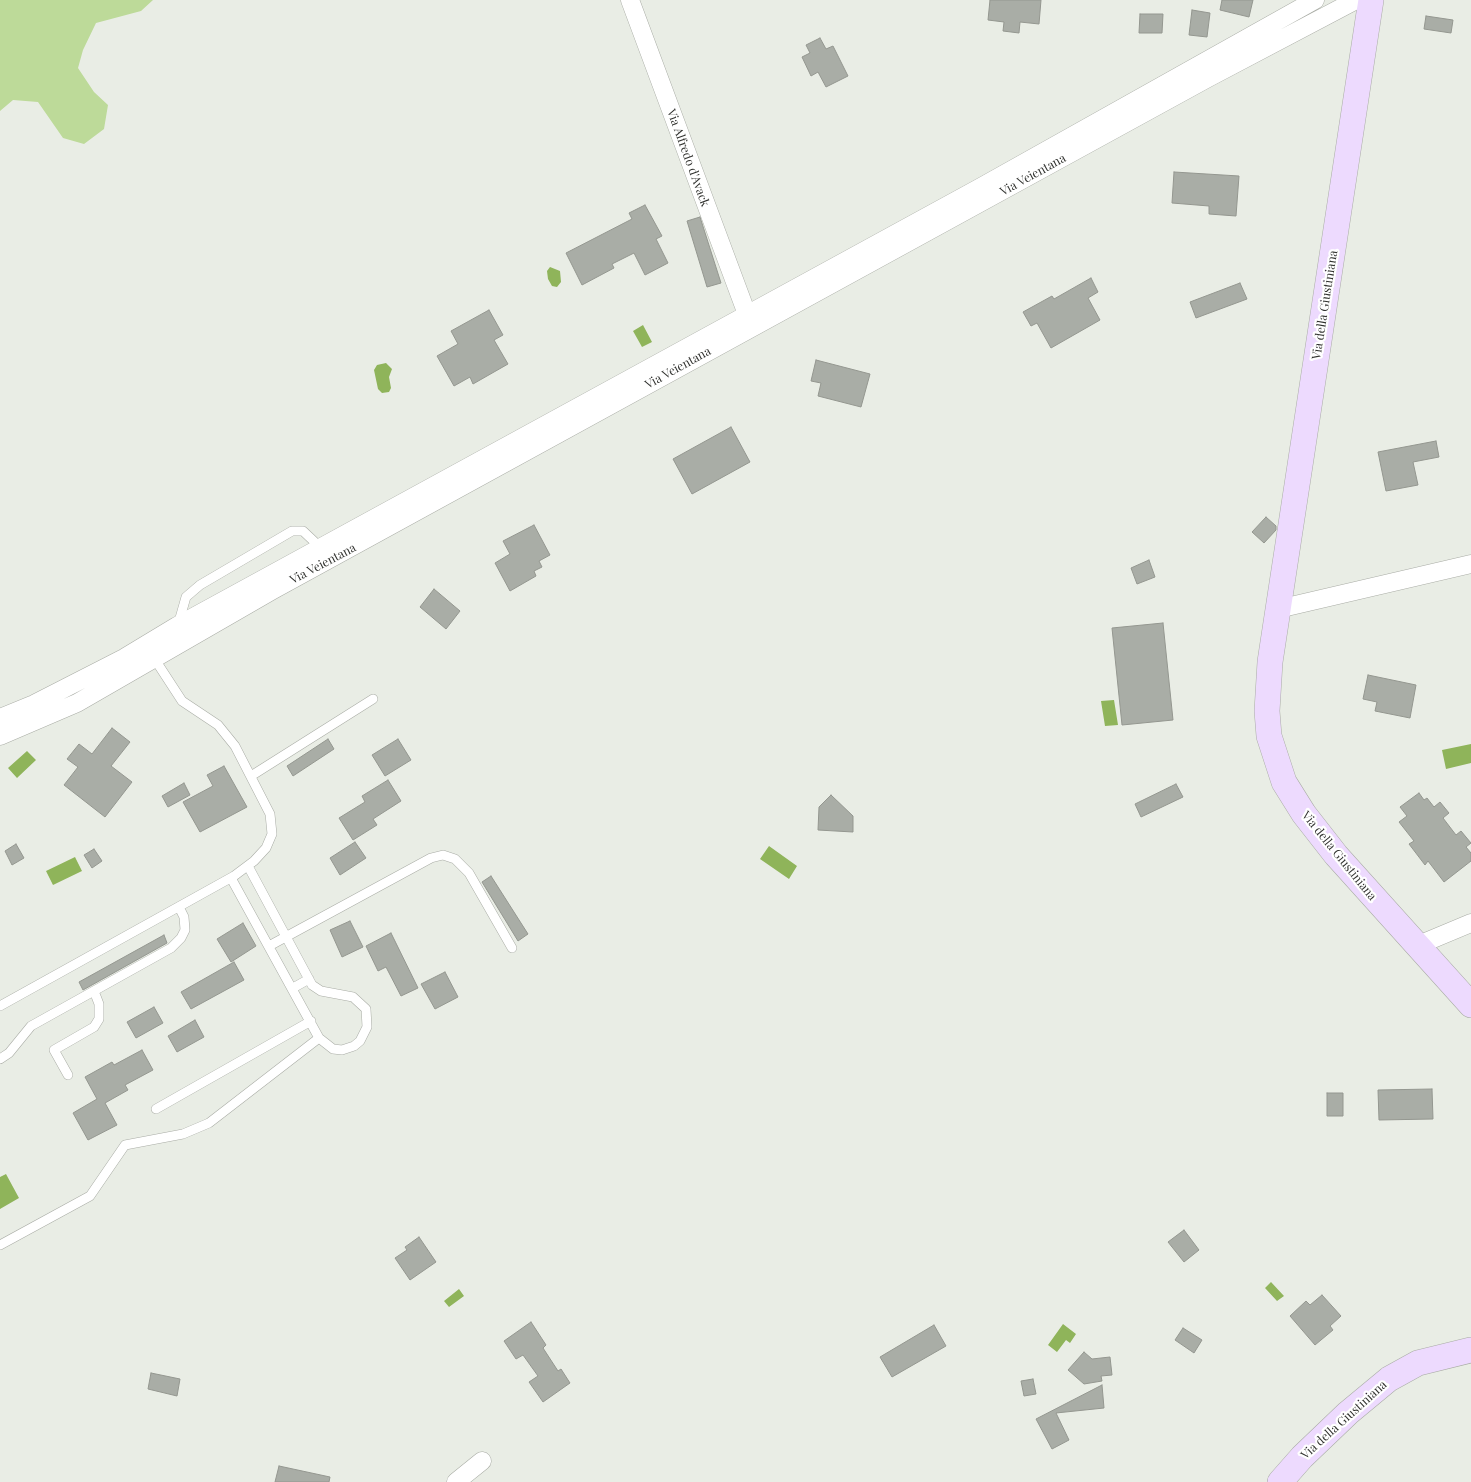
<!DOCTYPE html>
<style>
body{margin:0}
canvas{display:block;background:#e9ede5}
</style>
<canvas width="1471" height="1482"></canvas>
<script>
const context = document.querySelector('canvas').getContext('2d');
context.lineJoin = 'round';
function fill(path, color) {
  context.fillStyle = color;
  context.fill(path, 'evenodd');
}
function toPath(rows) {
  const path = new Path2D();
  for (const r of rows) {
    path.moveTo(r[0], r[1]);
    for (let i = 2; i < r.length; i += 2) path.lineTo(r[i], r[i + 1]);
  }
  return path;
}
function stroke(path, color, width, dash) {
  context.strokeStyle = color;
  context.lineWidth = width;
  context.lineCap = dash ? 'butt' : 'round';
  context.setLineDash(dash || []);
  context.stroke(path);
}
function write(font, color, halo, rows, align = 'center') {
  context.font = font + ' "Playfair Display",serif';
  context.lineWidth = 4.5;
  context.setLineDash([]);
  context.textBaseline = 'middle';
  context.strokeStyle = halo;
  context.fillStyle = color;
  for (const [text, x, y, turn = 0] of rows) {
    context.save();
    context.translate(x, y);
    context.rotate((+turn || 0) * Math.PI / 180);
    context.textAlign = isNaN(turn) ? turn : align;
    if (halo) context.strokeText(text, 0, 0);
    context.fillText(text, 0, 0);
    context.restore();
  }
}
const green = toPath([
 [0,0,153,0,141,11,96,23,83,50,78,68,94,92,108,105,104,129,84,144,63,138,38,102,13,100,0,111]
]);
const water = toPath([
 [550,267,560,271,561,282,557,287,552,286,548,279,547,271],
 [643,325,652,342,642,347,633,331],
 [386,363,392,369,389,377,391,388,389,392,382,393,378,389,374,370,377,365],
 [1114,700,1118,725,1105,726,1101,701],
 [1471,744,1471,763,1446,769,1442,750],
 [27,751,36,760,17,778,8,768],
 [769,846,797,866,789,879,760,859],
 [75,857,82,871,53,885,46,871],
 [6,1174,19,1198,0,1209,0,1177],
 [1271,1282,1284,1296,1277,1301,1265,1288],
 [459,1289,464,1296,449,1307,444,1301],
 [1063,1324,1076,1334,1070,1343,1066,1340,1057,1352,1048,1345]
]);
const building = toPath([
 [990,0,1041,0,1039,24,1020,22,1019,33,1003,31,1004,22,988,20,990,0],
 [1222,0,1253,0,1249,17,1220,10,1222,0],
 [1192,10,1210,13,1207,37,1189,35,1192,10],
 [1140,14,1163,14,1162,33,1139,33,1140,14],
 [1426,16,1453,20,1451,33,1424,29,1426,16],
 [820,38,826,49,833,46,848,76,826,87,818,72,811,76,802,57,810,53,806,45,820,38],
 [1174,172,1239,176,1236,216,1209,214,1209,206,1172,203,1174,172],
 [645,205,662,236,656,239,668,263,645,275,634,253,612,264,614,268,582,285,566,253,632,219,629,213,645,205],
 [700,217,721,283,707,287,687,221,700,217],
 [1091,278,1098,292,1088,298,1100,320,1051,348,1037,323,1031,326,1023,312,1052,296,1054,299,1091,278],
 [1240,283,1247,299,1196,318,1190,302,1240,283],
 [489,310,503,335,494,340,508,364,473,384,470,377,454,386,437,356,458,344,451,331,489,310],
 [816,360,870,374,861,407,818,396,821,383,811,381,816,360],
 [731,427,750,462,692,494,673,459,731,427],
 [1436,441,1439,457,1413,462,1418,485,1386,491,1378,452,1436,441],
 [1266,517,1276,526,1276,530,1264,543,1252,532,1266,517],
 [534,525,550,555,539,561,542,567,534,571,536,576,510,591,495,563,510,554,503,541,534,525],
 [1149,560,1155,577,1137,584,1131,568,1149,560],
 [434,589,460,611,446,629,420,607,434,589],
 [1163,623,1173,720,1122,725,1112,628,1163,623],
 [1368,675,1416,685,1410,718,1375,711,1377,702,1363,699,1368,675],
 [112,728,130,742,111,766,132,782,105,817,64,785,78,767,67,759,79,744,92,754,112,728],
 [328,739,334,749,293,776,287,766,328,739],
 [398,739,411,760,385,776,372,755,398,739],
 [224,766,247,807,200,832,183,802,213,786,207,775,224,766],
 [388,780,401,801,373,819,377,825,353,840,339,818,365,802,362,796,388,780],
 [184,783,190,795,168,807,162,796,184,783],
 [1176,784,1183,797,1141,817,1135,804,1176,784],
 [1419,793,1424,800,1427,798,1434,807,1440,802,1449,813,1443,818,1456,835,1461,831,1471,843,1466,847,1471,853,1471,861,1444,882,1428,861,1425,865,1409,844,1414,841,1399,822,1407,816,1400,807,1419,793],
 [831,795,853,816,853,832,818,830,819,807,831,795],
 [355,842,366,858,340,875,330,858,355,842],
 [16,844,24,858,12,865,5,851,16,844],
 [94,849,102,861,92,868,84,855,94,849],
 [491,876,528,934,518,941,482,882,491,876],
 [350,921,363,947,342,957,330,930,350,921],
 [243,923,256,946,231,962,217,939,243,923],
 [391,933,418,988,401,996,386,967,378,971,366,946,391,933],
 [164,935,167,943,83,990,79,982,164,935],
 [234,962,244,980,191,1009,181,992,234,962],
 [445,972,458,997,435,1009,421,984,445,972],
 [154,1007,163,1023,136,1038,127,1022,154,1007],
 [195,1020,204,1037,177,1052,168,1036,195,1020],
 [142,1050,153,1070,125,1085,128,1090,105,1103,117,1125,88,1140,73,1113,97,1099,85,1077,112,1062,114,1065,142,1050],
 [1432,1089,1433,1119,1379,1120,1378,1090,1432,1089],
 [1327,1093,1343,1093,1343,1116,1327,1116,1327,1093],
 [1184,1230,1199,1250,1184,1262,1168,1242,1184,1230],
 [419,1237,436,1262,410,1280,395,1258,407,1250,405,1247,419,1237],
 [1322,1295,1341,1316,1330,1326,1333,1330,1315,1345,1290,1316,1306,1301,1310,1305,1322,1295],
 [531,1322,546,1345,543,1348,558,1371,561,1369,570,1383,543,1402,529,1382,538,1376,523,1355,516,1359,504,1341,531,1322],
 [934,1325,946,1346,892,1377,880,1357,934,1325],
 [1183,1328,1202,1340,1194,1353,1175,1340,1183,1328],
 [1084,1352,1092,1359,1110,1357,1112,1375,1101,1376,1102,1381,1084,1384,1068,1370,1084,1352],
 [151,1373,180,1379,177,1396,148,1389,151,1373],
 [1033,1379,1036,1394,1024,1396,1021,1381,1033,1379],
 [1102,1385,1104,1408,1056,1413,1069,1440,1052,1449,1036,1419,1102,1385],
 [279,1466,330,1477,329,1482,275,1482,279,1466]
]);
const lane = toPath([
 [178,625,186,597,200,585,292,531,303,531,321,548],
 [251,776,373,699],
 [231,878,319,1038,333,1049,342,1050,354,1046,360,1041,367,1027,366,1009,353,997,321,991,312,985,248,866],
 [269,946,431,858,443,855,455,859,469,873,512,948],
 [293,988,309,979],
 [0,1006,234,876,254,861,266,848,272,834,270,814,235,746,218,725,182,701,154,658],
 [0,1059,9,1053,31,1026,171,948,181,938,185,930,184,917,179,907],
 [68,1075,54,1050,94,1027,99,1019,99,1004,94,991],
 [156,1109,311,1021],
 [0,1245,90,1196,125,1145,183,1134,209,1123,319,1038]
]);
const street = toPath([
 [630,0,751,325],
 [1278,609,1471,564],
 [0,718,34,704,124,658,177,626,981,187,1315,0],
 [0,736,77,703,273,590,1208,78,1356,0],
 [1416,946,1471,923],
 [456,1482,482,1461]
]);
const secondary = toPath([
 [1371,0,1270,662,1267,711,1269,736,1284,782,1304,814,1336,855,1471,1005],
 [1280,1482,1302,1457,1348,1413,1389,1379,1418,1363,1471,1350]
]);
const streetNames = [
 ["Via Alfredo d'Avack",688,158,70],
 ["Via Veientana",1033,175,-29],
 ["Via della Giustiniana",1325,305,-81],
 ["Via Veientana",678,368,-29],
 ["Via Veientana",323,564,-28],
 ["Via della Giustiniana",1339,856,51],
 ["Via della Giustiniana",1344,1420,-42]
];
fill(green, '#bdda99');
fill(water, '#8fb45a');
fill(building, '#a9ada6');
stroke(building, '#949790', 1);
stroke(lane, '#a9aca5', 10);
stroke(street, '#a9aca5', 19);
stroke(secondary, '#a9aca5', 26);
stroke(lane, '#fff', 9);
stroke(street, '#fff', 18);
stroke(secondary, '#eddafe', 25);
write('12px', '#31322f', '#fff', streetNames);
</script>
